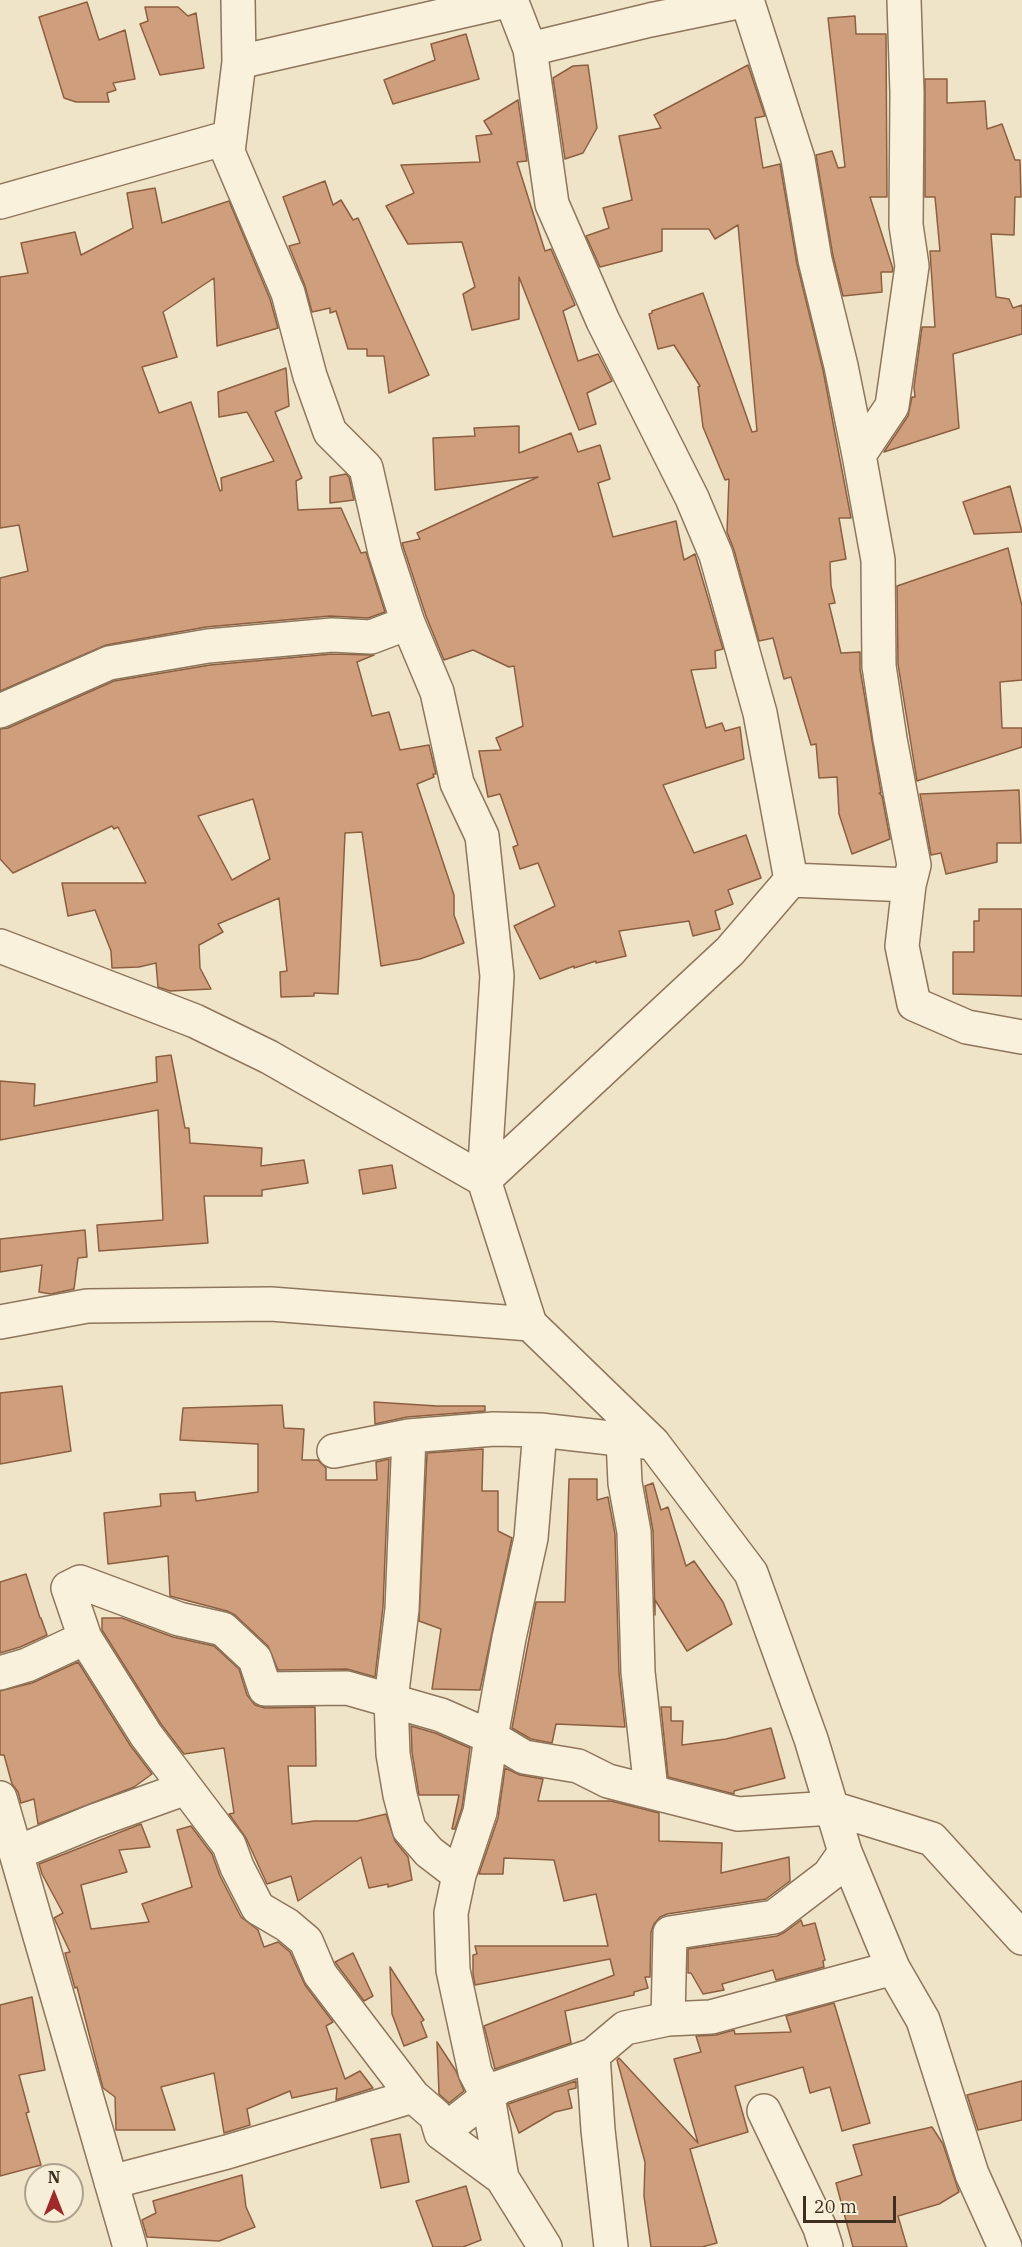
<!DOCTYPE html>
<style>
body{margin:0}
#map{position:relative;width:1022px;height:2247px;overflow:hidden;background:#f0e4c8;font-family:"IBM Plex Serif",serif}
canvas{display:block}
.north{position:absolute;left:24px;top:2163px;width:60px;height:60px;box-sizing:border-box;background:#f7eed8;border:2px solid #ada18e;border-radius:50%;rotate:0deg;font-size:16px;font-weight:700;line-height:24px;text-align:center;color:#3d2e20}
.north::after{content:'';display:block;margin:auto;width:21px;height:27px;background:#9e2a2b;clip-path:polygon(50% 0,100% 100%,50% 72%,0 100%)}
.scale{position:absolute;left:803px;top:2196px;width:93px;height:27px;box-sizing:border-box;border:3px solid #3d2e20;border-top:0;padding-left:8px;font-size:18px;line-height:21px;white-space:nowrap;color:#3d2e20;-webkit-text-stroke:4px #f7eed8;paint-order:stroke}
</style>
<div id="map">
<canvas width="1022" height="2247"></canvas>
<div class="north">N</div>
<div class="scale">20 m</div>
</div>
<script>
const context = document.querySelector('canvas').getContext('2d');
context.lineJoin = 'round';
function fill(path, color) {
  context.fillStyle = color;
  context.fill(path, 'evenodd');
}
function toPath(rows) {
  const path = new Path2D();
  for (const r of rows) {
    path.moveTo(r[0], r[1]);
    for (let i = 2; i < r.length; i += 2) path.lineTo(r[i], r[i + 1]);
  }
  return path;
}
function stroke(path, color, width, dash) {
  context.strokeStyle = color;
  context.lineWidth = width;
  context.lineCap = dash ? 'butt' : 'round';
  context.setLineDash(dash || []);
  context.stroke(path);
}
const building = toPath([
 [87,2,99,40,125,30,135,79,113,83,116,90,107,93,109,102,76,102,64,98,39,17,87,2],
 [145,7,178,7,188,16,196,13,204,68,160,75,140,24,148,21,145,7],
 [855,16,856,34,886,34,887,197,870,197,893,269,892,272,881,272,882,292,843,296,833,256,816,155,832,151,838,168,845,167,828,18,855,16],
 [466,34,479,79,393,104,384,80,435,60,431,44,466,34],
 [588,65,597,128,583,153,565,159,553,78,573,66,588,65],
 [748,65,765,116,755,118,763,168,780,164,797,264,823,370,851,518,839,518,846,559,830,562,831,586,835,603,829,604,841,653,860,652,860,669,881,793,879,793,882,796,890,839,852,854,839,814,837,777,819,778,816,744,811,745,791,677,784,679,773,638,759,641,734,550,727,532,729,479,725,480,703,427,698,387,700,386,674,345,658,349,649,314,652,313,652,311,703,293,752,432,757,431,738,225,715,239,709,229,662,229,662,251,600,267,586,236,609,228,603,208,632,200,619,136,661,128,654,115,748,65],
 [925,79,947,79,947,103,985,101,987,129,1002,124,1015,160,1020,160,1021,197,1015,197,1014,235,991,234,996,297,1009,299,1013,308,1022,305,1022,334,953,354,959,428,884,452,908,416,912,397,915,397,914,387,922,327,935,327,930,251,940,251,935,197,925,197,925,79],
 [518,100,527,161,517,162,545,251,551,249,575,305,563,311,578,361,598,354,612,381,587,393,596,424,579,430,519,277,519,319,472,330,463,294,475,287,462,242,408,244,386,206,414,193,401,165,480,162,476,136,492,134,484,121,518,100],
 [325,181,333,205,341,200,353,220,358,218,429,375,389,393,384,356,367,356,367,349,348,349,336,311,330,313,330,308,312,312,305,286,289,246,300,243,283,197,325,181],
 [155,188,162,223,229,201,270,299,278,328,217,346,214,278,163,312,177,357,142,367,159,413,191,402,220,491,222,490,221,478,274,461,247,412,219,417,218,392,286,368,289,406,275,412,302,478,296,481,298,510,341,508,361,553,366,552,385,612,368,618,330,616,206,627,106,645,0,691,0,578,28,571,19,525,0,528,0,277,28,273,21,243,75,232,81,255,133,228,127,193,155,188],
 [519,426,519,453,571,433,578,452,600,445,610,479,598,483,613,537,676,521,684,560,695,554,723,649,715,651,716,668,691,670,706,728,722,723,725,731,740,727,744,759,663,785,694,853,746,835,761,878,728,890,733,904,715,911,720,929,693,936,689,921,619,931,626,956,596,963,596,961,574,968,574,966,540,979,514,926,555,906,538,863,520,869,513,847,518,845,500,794,488,797,479,751,501,750,496,738,523,726,514,666,509,667,473,650,444,660,426,616,402,543,420,539,417,533,538,477,435,490,433,438,475,436,474,428,519,426],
 [346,474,349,477,354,500,330,503,330,477,346,474],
 [1010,486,1022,532,974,534,963,502,1010,486],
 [1008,548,1022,606,1022,680,1000,682,1002,728,1022,728,1022,747,917,781,898,664,897,586,1008,548],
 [332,654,374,655,357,662,372,716,389,712,400,750,429,745,436,774,433,774,434,777,417,784,454,895,454,915,464,943,420,959,381,966,362,832,345,833,338,994,314,993,314,996,281,997,280,972,287,971,279,898,218,924,223,932,199,945,200,968,211,989,170,991,158,987,156,963,139,967,112,968,111,951,95,910,68,916,62,883,146,883,118,827,114,829,112,826,13,873,0,859,0,729,8,728,114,681,210,665,332,654],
 [253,799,270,859,232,880,198,816,253,799],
 [1019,790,1021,843,997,843,997,862,946,874,941,853,931,855,920,794,1019,790],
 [979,909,1022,909,1022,996,953,994,953,952,974,952,974,921,979,921,979,909],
 [171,1055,185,1128,189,1128,190,1143,262,1148,261,1166,304,1160,308,1183,262,1190,262,1196,204,1196,208,1243,99,1251,97,1225,163,1220,158,1110,0,1140,0,1081,35,1084,34,1106,157,1082,156,1057,171,1055],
 [392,1165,396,1188,363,1194,359,1170,392,1165],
 [85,1230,87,1257,78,1258,74,1289,51,1294,39,1292,42,1265,0,1272,0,1239,85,1230],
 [62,1386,71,1451,0,1464,0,1393,62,1386],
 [374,1402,437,1406,485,1406,485,1411,407,1417,375,1424,374,1402],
 [282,1405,284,1428,304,1429,302,1460,318,1460,326,1468,326,1480,377,1480,376,1462,389,1459,383,1607,375,1677,347,1669,278,1670,268,1646,235,1615,227,1611,170,1596,168,1556,108,1564,104,1513,161,1506,160,1494,195,1492,196,1501,258,1492,258,1444,180,1440,183,1408,282,1405],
 [483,1449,482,1491,498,1491,498,1531,512,1538,480,1690,432,1689,441,1629,419,1621,427,1453,483,1449],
 [569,1479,597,1479,597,1500,608,1497,615,1534,619,1673,625,1727,556,1724,552,1743,531,1739,512,1728,536,1602,565,1602,569,1479],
 [653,1483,661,1510,668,1507,686,1566,694,1561,723,1602,732,1624,687,1651,655,1600,655,1615,653,1531,645,1486,653,1483],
 [26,1574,40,1618,41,1618,47,1635,20,1647,0,1653,0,1582,26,1574],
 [102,1618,122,1618,173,1637,214,1646,239,1669,247,1695,255,1705,265,1708,315,1707,316,1766,288,1766,292,1824,314,1821,357,1821,386,1814,395,1841,408,1857,412,1880,388,1887,388,1884,369,1888,361,1857,298,1901,291,1876,267,1884,246,1838,229,1814,234,1813,224,1748,184,1754,161,1724,102,1630,102,1618],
 [78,1662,130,1745,152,1774,134,1787,38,1824,34,1799,21,1803,18,1792,12,1784,4,1755,0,1755,0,1691,32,1683,78,1662],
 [661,1707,671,1707,671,1721,683,1721,682,1745,726,1739,771,1728,785,1778,734,1791,734,1794,668,1777,661,1707],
 [411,1726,435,1733,470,1748,462,1808,455,1829,452,1829,459,1795,419,1795,412,1752,411,1726],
 [505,1768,520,1775,543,1779,538,1801,611,1801,659,1813,659,1841,722,1843,721,1873,789,1857,790,1881,766,1899,667,1914,660,1917,654,1924,651,1932,650,1977,645,1977,648,1988,634,1992,634,1995,565,2011,571,2043,495,2069,484,2026,614,1975,610,1959,475,1985,473,1974,473,1955,477,1954,475,1946,608,1946,596,1894,564,1901,554,1860,504,1858,503,1874,479,1874,498,1818,505,1768],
 [141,1824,150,1847,119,1850,127,1872,81,1885,91,1929,149,1922,142,1904,192,1887,177,1830,191,1826,212,1854,220,1876,241,1917,258,1930,264,1947,278,1942,290,1952,305,1985,333,2022,326,2026,345,2079,360,2071,373,2088,336,2100,337,2088,292,2098,290,2091,247,2109,250,2125,224,2133,214,2073,161,2087,175,2130,116,2130,115,2097,103,2088,77,1987,75,1988,65,1953,70,1952,54,1918,63,1913,42,1874,39,1864,141,1824],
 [801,1920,803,1926,815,1923,825,1960,823,1961,824,1967,776,1980,773,1970,722,1984,724,1990,703,1994,691,1973,688,1973,688,1949,777,1936,785,1932,801,1920],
 [353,1953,373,1996,364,2001,335,1962,353,1953],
 [390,1967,424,2020,421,2022,427,2037,404,2046,392,2014,390,1967],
 [32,1997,45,2070,19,2075,29,2112,26,2113,41,2165,0,2176,0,2005,32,1997],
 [834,2003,870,2123,842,2131,830,2087,810,2093,803,2067,735,2086,748,2132,690,2149,717,2243,702,2247,651,2247,644,2196,645,2162,617,2060,619,2058,698,2143,674,2059,701,2052,696,2036,716,2035,734,2030,735,2034,791,2032,786,2016,834,2003],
 [437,2042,456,2071,464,2091,449,2103,439,2094,437,2042],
 [576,2081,576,2088,568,2090,572,2108,555,2112,519,2133,508,2104,576,2081],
 [1022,2081,1022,2120,978,2130,967,2095,1022,2081],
 [932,2127,943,2144,959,2192,939,2204,898,2216,907,2247,853,2247,836,2183,862,2175,853,2145,932,2127],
 [400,2134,409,2182,381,2188,371,2139,400,2134],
 [242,2175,246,2207,255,2227,219,2241,147,2237,142,2220,156,2213,153,2201,242,2175],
 [466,2186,481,2240,463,2247,433,2247,416,2201,466,2186]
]);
const minor = toPath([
 [238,0,239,62],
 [511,0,530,49,552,204,603,321,692,498,716,555,760,713,791,880],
 [530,49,650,20,747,0,798,159,815,260,841,366,859,455,878,560,879,666,890,739,914,865,909,885],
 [0,202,230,137],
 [859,455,892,406,912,266,906,225,907,93,904,0],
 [0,711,109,663,208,646,332,635,371,637,408,623],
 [791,880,909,885,902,946,914,1004,967,1027,1022,1037],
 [0,946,195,1021,269,1057,484,1180,530,1324,653,1443,751,1573,811,1739,845,1852,893,1968,923,2020,972,2174,1005,2247],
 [484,1180,497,976,482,836,457,783,437,692,408,623,385,552,366,468,330,432,310,376,288,293,228,152,239,62,511,0],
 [484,1180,730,951,791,880],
 [0,1322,87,1306,271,1304,530,1324],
 [409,1436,402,1609,391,1700,393,1754,400,1795,409,1829,429,1852,459,1875,451,1913,453,1970,475,2072,488,2097,502,2178,545,2247],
 [623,1439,625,1483,634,1532,638,1672,651,1790],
 [334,1451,409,1436,494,1429,540,1430,645,1442],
 [0,1673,27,1665,85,1638],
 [0,1798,130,2247],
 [16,1853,94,1821,186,1788],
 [459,1875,480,1812,491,1737,509,1638,531,1538,540,1430],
 [668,2019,670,1933,774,1917,829,1875,845,1852],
 [593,2055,598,2130,611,2247],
 [764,2111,820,2228,826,2247],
 [441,2133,500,2087,593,2055,625,2028,668,2019,711,2017,893,1968],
 [502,2178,441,2133,436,2116,413,2096,320,1974,306,1941,287,1925,258,1908,237,1867,229,1845,146,1735,85,1638,68,1588,80,1582,179,1619,223,1629,255,1659,265,1689,347,1688,441,1715,491,1737,524,1757,578,1766,608,1781,738,1814,832,1808,932,1839,1022,1938],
 [111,2182,227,2152,413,2096]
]);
fill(building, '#cf9f7d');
stroke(building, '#8d5f41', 1.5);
stroke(minor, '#8d765c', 36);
stroke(minor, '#faf1dc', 33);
</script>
